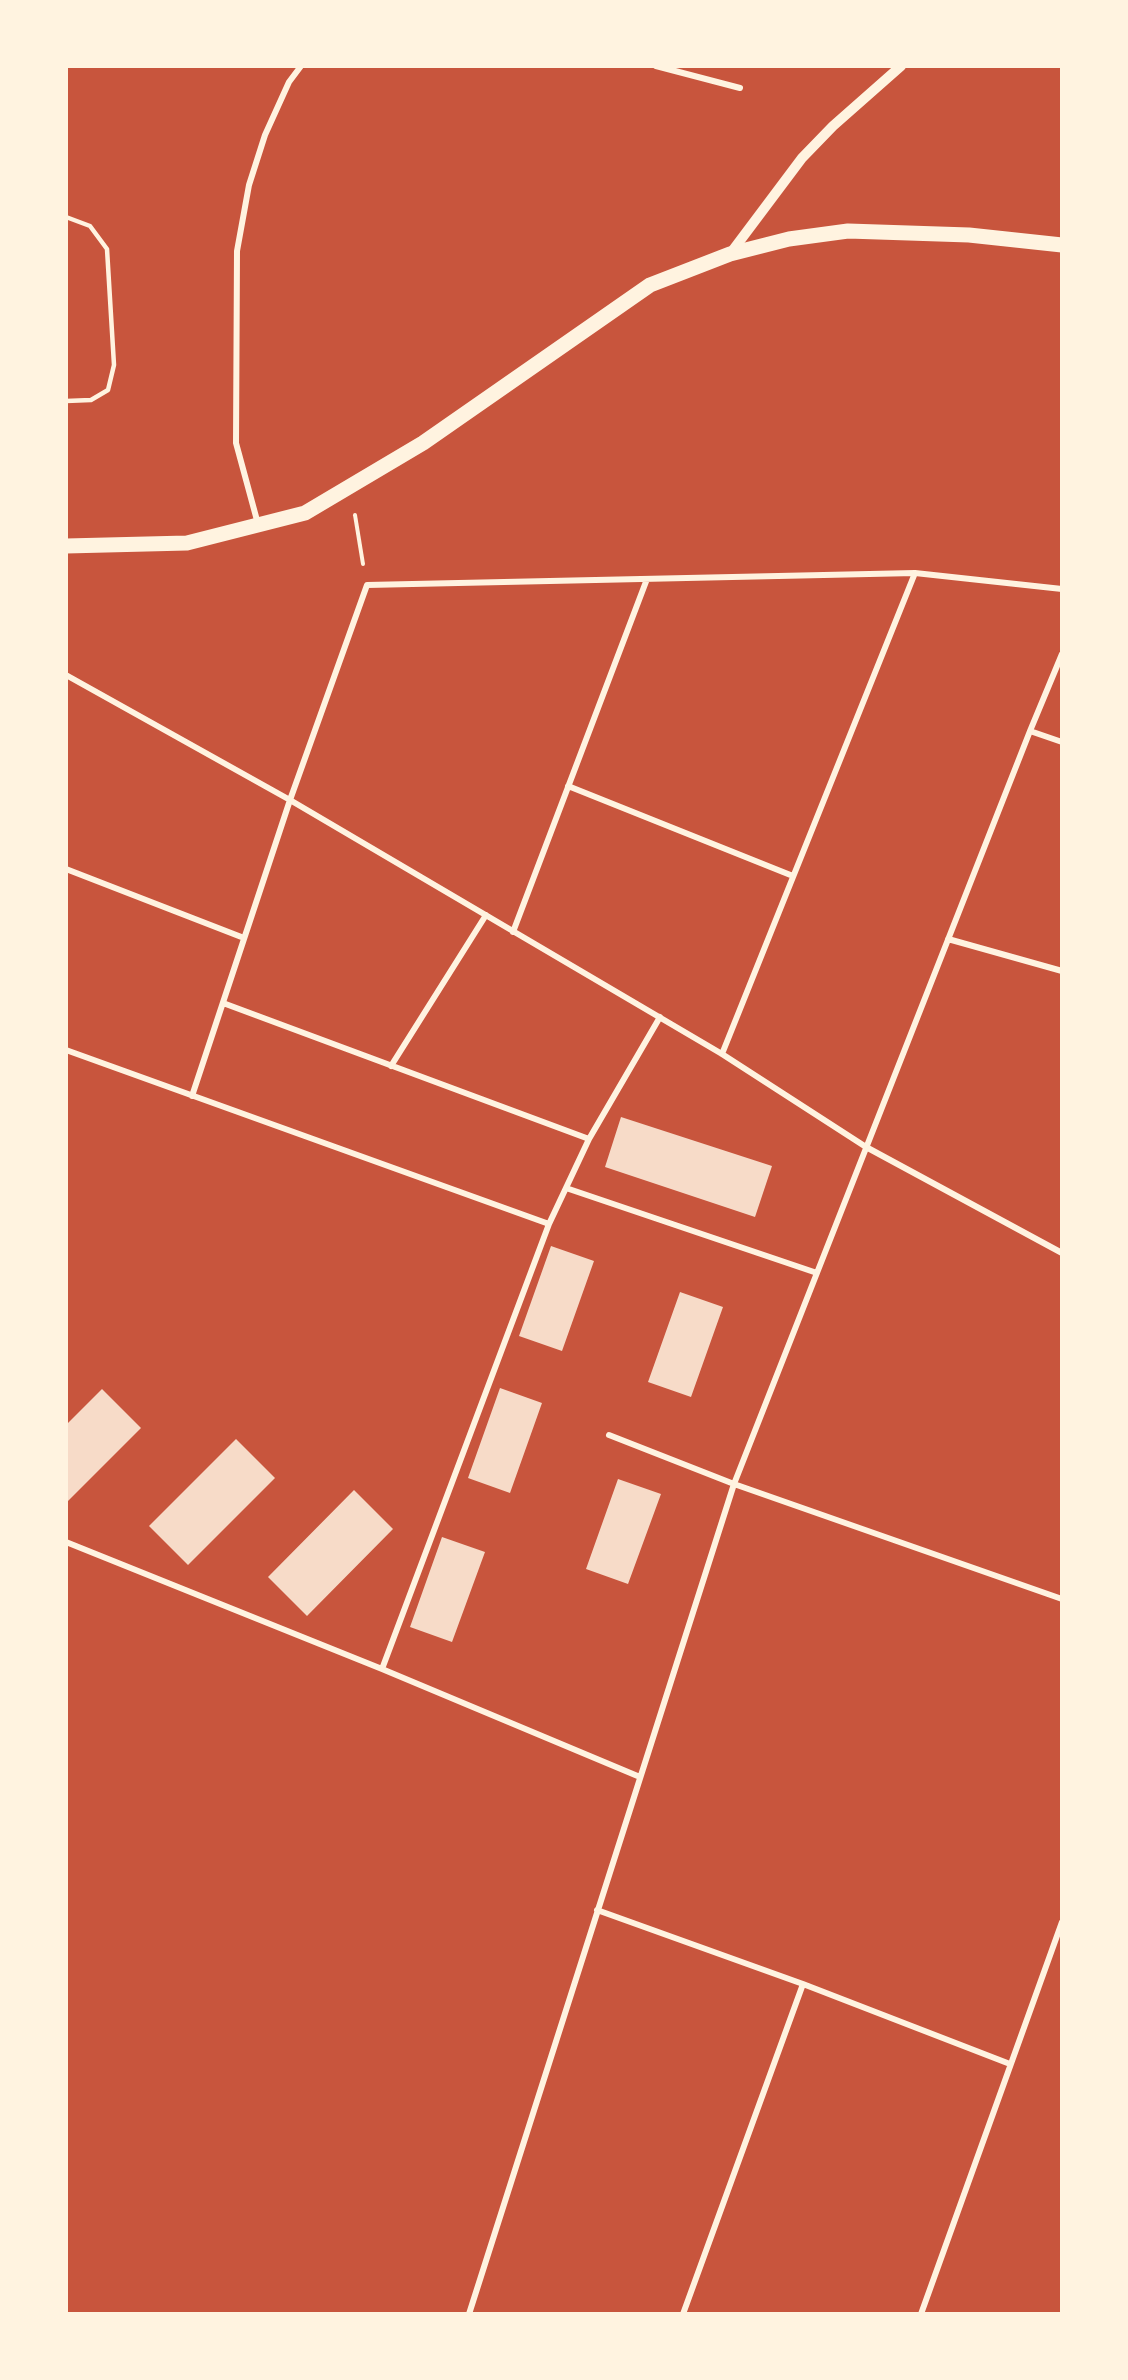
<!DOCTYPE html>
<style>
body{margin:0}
#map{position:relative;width:1128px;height:2380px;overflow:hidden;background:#c8553d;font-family:"Source Sans 3",sans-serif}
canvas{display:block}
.frame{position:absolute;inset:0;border:68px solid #fff3e0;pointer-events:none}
</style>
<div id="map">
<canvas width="1128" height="2380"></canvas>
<div class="frame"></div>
</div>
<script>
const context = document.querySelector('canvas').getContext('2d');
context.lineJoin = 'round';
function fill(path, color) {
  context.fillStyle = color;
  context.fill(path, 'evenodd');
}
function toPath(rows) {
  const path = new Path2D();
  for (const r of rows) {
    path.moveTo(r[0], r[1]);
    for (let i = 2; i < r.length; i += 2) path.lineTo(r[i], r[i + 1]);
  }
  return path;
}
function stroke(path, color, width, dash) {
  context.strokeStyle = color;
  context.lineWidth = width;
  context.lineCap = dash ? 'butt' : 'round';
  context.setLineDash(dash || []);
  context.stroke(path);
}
const building = toPath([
 [621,1117,772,1166,755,1217,605,1167],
 [551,1246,594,1261,562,1351,519,1336],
 [680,1292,723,1307,691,1397,648,1382],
 [500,1388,542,1403,510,1493,468,1478],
 [102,1389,141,1428,66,1503,66,1425],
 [236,1439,275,1478,188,1565,149,1526],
 [618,1479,661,1494,628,1584,586,1569],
 [354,1490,393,1529,307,1616,268,1577],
 [442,1537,485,1552,452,1642,410,1627]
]);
const path = toPath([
 [355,515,363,564]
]);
const service = toPath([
 [66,217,90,226,107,249,114,365,108,390,91,400,66,401]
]);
const minor = toPath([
 [656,66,740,88],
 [258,524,236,443,237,251,249,185,265,135,289,82,301,66],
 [66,675,290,800,722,1054,866,1147,1062,1253],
 [1030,731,1062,742],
 [568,786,793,876],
 [66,869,244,938],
 [513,932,647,579],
 [948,939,1062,971],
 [223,1003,589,1139],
 [66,1050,549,1224],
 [722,1054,915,573],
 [391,1066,486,915],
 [192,1096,290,800,367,585,915,573,1062,589],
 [566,1188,817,1273],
 [609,1435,734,1484,1062,1599],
 [66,1542,382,1669,640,1777],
 [382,1669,549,1224,589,1139,660,1017],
 [597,1910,803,1984,1010,2064],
 [469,2314,734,1484,1030,731,1062,654],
 [683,2314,803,1984],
 [921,2314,1062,1922]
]);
const tertiary = toPath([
 [730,254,802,158,833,126,901,66]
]);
const primary = toPath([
 [66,546,187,543,305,513,423,443,650,285,730,254,789,239,848,231,969,235,1062,245]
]);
fill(building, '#f7dbc8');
stroke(path, '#fff3e0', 4);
stroke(service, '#fff3e0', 4.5);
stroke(minor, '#fff3e0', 6);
stroke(tertiary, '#fff3e0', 10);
stroke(primary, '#fff3e0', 15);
</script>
